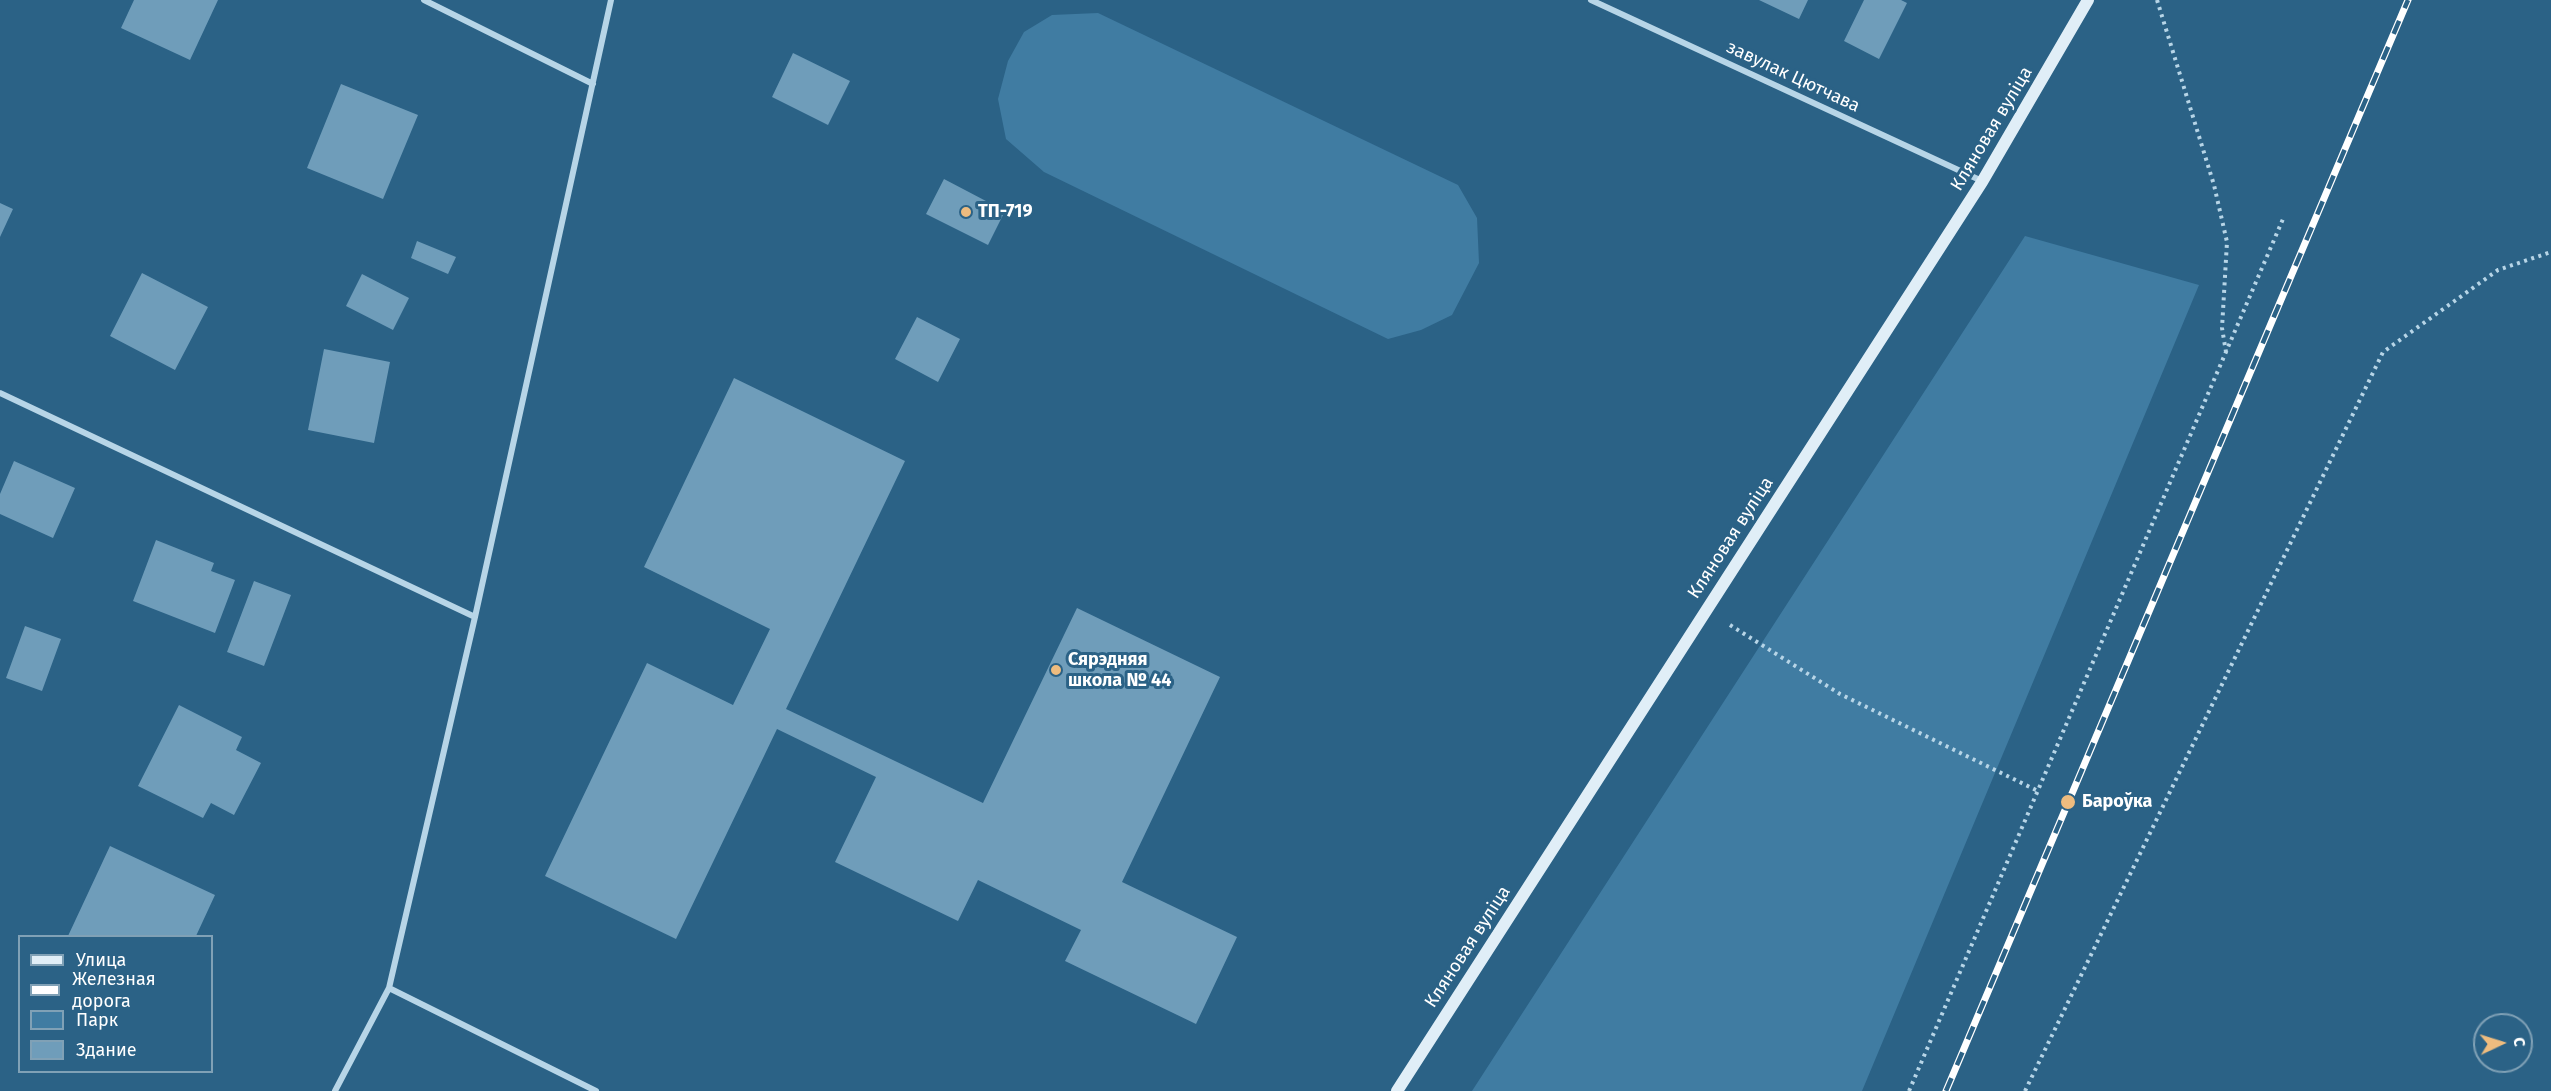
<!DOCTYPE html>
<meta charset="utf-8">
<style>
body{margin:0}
#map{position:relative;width:2551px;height:1091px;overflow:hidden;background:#2b6286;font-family:"Fira Sans",sans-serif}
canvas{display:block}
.legend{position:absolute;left:18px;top:935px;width:195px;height:138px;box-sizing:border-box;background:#2b6286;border:2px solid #80a1b6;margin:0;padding:8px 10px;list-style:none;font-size:18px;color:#fff}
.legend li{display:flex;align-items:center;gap:12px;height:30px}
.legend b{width:30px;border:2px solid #80a1b6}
.north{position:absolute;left:2473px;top:1013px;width:60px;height:60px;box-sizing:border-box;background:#2b6286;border:2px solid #80a1b6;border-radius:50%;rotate:86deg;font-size:16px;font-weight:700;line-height:24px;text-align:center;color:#fff}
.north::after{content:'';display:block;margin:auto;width:21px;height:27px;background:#eebc7f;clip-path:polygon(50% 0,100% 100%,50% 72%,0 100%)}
</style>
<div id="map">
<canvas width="2551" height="1091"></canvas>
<ul class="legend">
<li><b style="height:8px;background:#e0eef7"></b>Улица</li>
<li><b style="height:8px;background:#fff"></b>Железная дорога</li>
<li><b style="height:16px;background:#407ca2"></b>Парк</li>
<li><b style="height:16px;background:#6f9dba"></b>Здание</li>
</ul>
<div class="north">С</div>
</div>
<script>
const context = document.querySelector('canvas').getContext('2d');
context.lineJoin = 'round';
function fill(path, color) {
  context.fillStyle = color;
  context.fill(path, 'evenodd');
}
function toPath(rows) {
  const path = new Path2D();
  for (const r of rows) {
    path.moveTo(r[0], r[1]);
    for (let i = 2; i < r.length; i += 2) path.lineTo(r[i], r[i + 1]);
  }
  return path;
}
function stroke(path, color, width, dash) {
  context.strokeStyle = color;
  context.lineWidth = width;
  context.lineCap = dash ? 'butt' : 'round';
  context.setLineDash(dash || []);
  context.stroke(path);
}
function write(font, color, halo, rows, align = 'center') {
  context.font = font + ' "Fira Sans",sans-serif';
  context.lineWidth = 6;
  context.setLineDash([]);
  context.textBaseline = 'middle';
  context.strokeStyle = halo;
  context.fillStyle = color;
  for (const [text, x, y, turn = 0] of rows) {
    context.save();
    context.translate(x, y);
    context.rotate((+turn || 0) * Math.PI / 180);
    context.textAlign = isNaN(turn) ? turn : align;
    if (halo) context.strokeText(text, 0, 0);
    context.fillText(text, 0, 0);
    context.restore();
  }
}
const green = toPath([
 [1098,13,1458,185,1477,218,1479,263,1452,315,1421,330,1388,339,1044,172,1006,139,998,99,1008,61,1024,32,1052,15],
 [2025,236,2199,285,1862,1091,1472,1091]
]);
const building = toPath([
 [134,0,218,0,190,60,121,28],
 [1759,0,1808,0,1799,19],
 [1864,0,1901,0,1907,3,1879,59,1844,41],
 [793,53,850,81,828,125,772,97],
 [341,84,418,115,383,199,307,168],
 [944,179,1005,211,988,245,926,214],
 [0,203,13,209,0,237],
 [417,241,456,257,448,274,411,258],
 [142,273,208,307,175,370,110,336],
 [362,274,409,298,393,330,346,306],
 [917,317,960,339,938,382,895,359],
 [324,349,390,362,374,443,308,430],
 [734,378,905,461,786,709,983,803,1077,608,1220,677,1122,882,1237,937,1196,1024,1065,961,1081,930,978,880,958,921,835,862,876,777,777,729,676,939,545,876,647,663,733,705,770,629,644,567],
 [14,461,75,488,53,538,0,514,0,494],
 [156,540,214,563,211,571,235,580,215,633,133,601],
 [254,581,291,595,264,666,227,652],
 [25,626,61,639,42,691,6,678],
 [179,705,242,737,236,750,261,763,234,815,211,803,203,818,138,786],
 [110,846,215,895,196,936,68,936]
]);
const path = toPath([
 [2157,0,2214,185,2227,242,2222,328,2226,352],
 [1730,625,1840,694,2038,791],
 [1909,1091,2283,219],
 [2025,1091,2383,352,2498,270,2551,252]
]);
const street = toPath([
 [424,0,593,84],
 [1591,0,1982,181],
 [0,393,475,617],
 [389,988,596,1091],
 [335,1091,389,988,475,617,611,0]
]);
const secondary = toPath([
 [1397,1091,1982,182,2088,0]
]);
const rail = toPath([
 [1946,1091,2408,0]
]);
const markers = [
 [966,212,6,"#eebc7f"],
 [1056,670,6,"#eebc7f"],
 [2068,802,8,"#eebc7f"]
];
const streetNames = [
 ["завулак Цютчава",1793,77,25],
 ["Кляновая вуліца",1992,129,-59],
 ["Кляновая вуліца",1731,538,-57],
 ["Кляновая вуліца",1468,947,-57]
];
const poiNames = [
 ["ТП-719",978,212],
 ["Сярэдняя",1068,660],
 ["школа № 44",1068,681],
 ["Бароўка",2082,802]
];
fill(green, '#407ca2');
fill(building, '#6f9dba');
stroke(path, '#b7d5e7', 4, [3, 4.5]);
stroke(street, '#b7d5e7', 6);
stroke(secondary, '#e0eef7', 12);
stroke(rail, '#fff', 7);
stroke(rail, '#2b6286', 4.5, [14]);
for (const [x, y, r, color] of markers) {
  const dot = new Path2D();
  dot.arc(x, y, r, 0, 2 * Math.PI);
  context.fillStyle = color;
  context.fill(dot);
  stroke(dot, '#2b6286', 2);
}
write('18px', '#fff', '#2b6286', streetNames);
write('bold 18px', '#fff', '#2b6286', poiNames, 'left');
</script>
